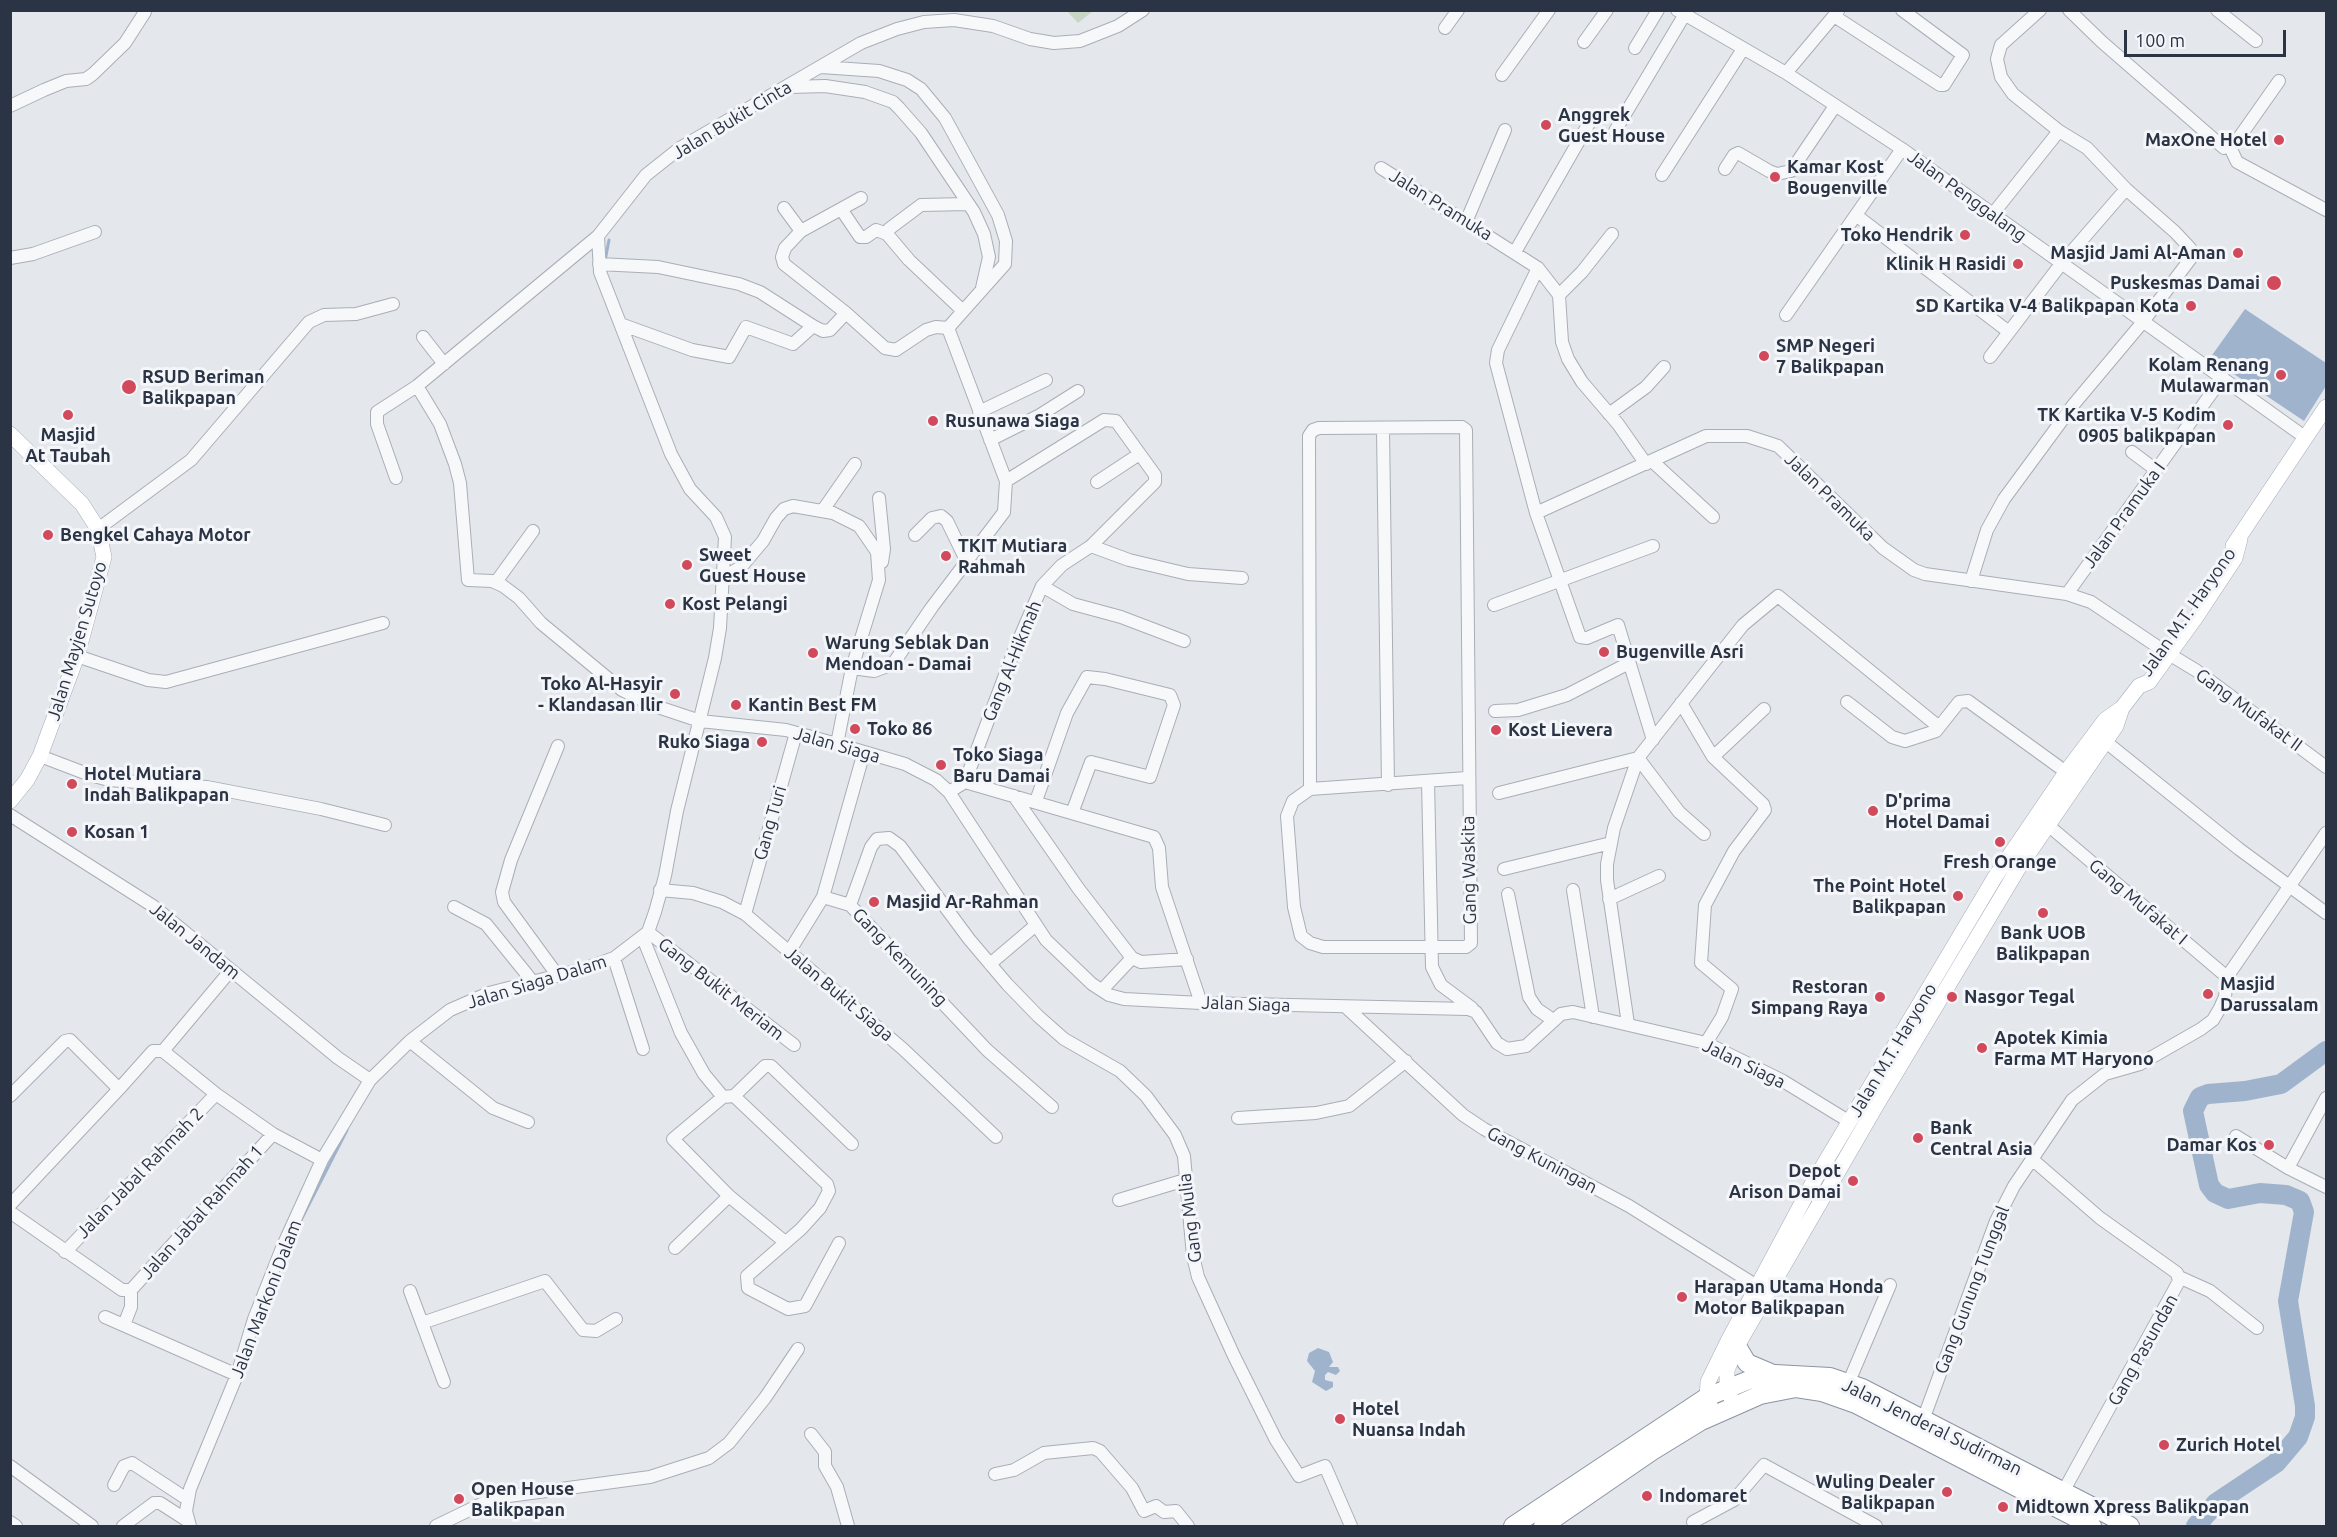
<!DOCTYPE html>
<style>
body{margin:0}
#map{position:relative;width:2337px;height:1537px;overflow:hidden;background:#e4e7ec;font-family:Ubuntu,sans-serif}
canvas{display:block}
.frame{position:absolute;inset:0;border:12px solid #2b3445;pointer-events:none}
.scale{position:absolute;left:2124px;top:30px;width:162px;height:27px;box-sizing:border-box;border:3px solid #2b3445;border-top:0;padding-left:8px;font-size:18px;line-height:21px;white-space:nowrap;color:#2b3445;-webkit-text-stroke:4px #f4f6f9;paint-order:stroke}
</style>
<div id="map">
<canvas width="2337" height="1537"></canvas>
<div class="frame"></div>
<div class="scale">100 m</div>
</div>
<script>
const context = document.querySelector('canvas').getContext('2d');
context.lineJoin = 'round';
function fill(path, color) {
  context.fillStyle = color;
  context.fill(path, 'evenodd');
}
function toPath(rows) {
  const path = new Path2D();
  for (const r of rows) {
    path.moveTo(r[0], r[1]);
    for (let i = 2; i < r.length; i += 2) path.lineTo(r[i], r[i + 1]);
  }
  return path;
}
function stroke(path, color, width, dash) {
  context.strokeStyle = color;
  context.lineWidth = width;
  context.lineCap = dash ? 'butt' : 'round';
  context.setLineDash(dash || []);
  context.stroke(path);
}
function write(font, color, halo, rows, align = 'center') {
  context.font = font + ' Ubuntu,sans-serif';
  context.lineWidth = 6;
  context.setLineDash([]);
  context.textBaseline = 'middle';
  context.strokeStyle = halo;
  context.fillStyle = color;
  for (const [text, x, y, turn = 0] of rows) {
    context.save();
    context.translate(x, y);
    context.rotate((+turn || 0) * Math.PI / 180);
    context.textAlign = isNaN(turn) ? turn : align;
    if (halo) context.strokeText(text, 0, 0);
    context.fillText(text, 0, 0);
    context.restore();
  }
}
const green = toPath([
 [1067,11,1093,11,1078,23]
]);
const water = toPath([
 [2245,309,2326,363,2326,386,2304,421,2210,358],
 [1318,1348,1329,1352,1333,1362,1329,1367,1338,1367,1340,1371,1336,1375,1328,1372,1325,1375,1325,1380,1333,1382,1333,1387,1326,1391,1312,1382,1315,1371,1307,1361,1309,1353]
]);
const stream = toPath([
 [605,261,609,240],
 [301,1220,347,1130]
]);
const river = toPath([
 [2196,1526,2216,1503,2276,1463,2298,1437,2305,1417,2305,1406,2288,1301,2304,1212,2300,1201,2286,1195,2260,1193,2228,1199,2215,1193,2209,1185,2193,1111,2200,1097,2208,1094,2245,1091,2281,1084,2326,1051]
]);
const minor = toPath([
 [1677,10,1786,73,1902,149,2306,438],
 [2069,10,2102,42,2224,148,2236,142,2279,81],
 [2217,10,2256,41],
 [1834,16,1940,85,1944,85,1963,55,1902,10],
 [1445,28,1458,10],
 [1584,42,1607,10],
 [1635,48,1658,10],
 [821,67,879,71,907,80,921,89,945,118,998,215,1006,241,1005,264,948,328],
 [1786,73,1838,11],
 [1502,75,1549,10],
 [790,87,825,86,865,92,893,102,899,108,921,133,974,212,984,234,989,257,982,288],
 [10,106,44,90,66,81,86,79,93,74,125,43,145,12],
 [1615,131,1685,14],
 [2230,147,2237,162,2326,210],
 [1381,168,1538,268,1559,295,1562,342,1568,359,1582,382,1618,424,1646,464],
 [1725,169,1734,155,1738,153,1769,171,1777,174,1791,171,1835,106],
 [1662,175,1743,49],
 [784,208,801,231],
 [841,209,861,198],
 [1992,215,2059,131],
 [1857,216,2009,332],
 [1466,222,1505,130],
 [887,234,876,230,866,237,860,237,841,209,801,231,785,248,782,257,784,264,846,313,885,348,896,350,926,330,936,327,948,328,1006,481],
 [1515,252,1592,118],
 [10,258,33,254,95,232],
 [599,264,658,267,739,284,760,292,813,326],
 [1538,268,1498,350,1496,363,1536,513,1706,436,1747,436,1778,446,1883,548,1914,570,1925,574,2067,594,2091,602,2161,649],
 [1559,295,1582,272,1612,234],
 [963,311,909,260,887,234,889,229,921,205,967,204],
 [1786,315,1902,149],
 [623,325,692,350,729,357,746,327,793,344,813,326,823,331,830,330,846,313],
 [423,337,444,364],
 [1990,357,2061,264,2126,189],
 [417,386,440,424,455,464,460,483,468,580,492,581,503,586,519,598,541,623,622,690,652,705,700,721,786,730,837,744,905,764,936,780,949,792,1046,940,1092,984,1109,995,1124,999,1201,1003,1468,1009,1476,1012,1497,1043,1507,1049,1526,1046,1561,1014,1573,1012,1706,1043,1783,1081,1850,1122],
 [979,412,1046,380],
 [1609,414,1646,387,1664,367],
 [1383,429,1388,785],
 [990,440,1040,415,1078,391],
 [2132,452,2156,470],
 [1652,461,1713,517],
 [396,478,377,424,377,412,417,386,598,236],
 [1097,482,1138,455],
 [879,498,884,549,882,562],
 [823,510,855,464],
 [1536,513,1580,637,1587,638,1618,625,1653,740],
 [98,529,191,460,309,322,324,315,356,314,393,304],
 [915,535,932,518,941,516,947,521,967,562],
 [1091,546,1129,560,1188,574,1242,578],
 [724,577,741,567,763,541,776,518,784,509,793,506,833,513,859,526,864,533,877,552,879,580,852,668,837,744],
 [1971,581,1987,530,2004,499,2074,404,2142,323,2191,258,2190,248,2175,232,2126,189,2087,148,2059,131,2013,94,2001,77,1997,59,2001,45,2040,10],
 [496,582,533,531],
 [1042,586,1073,604,1121,617,1184,641],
 [2067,594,2223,377],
 [1494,605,1653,546],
 [2169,654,2197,671,2326,767],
 [77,656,148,680,166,682,383,623],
 [852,668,874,671,893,664,932,607,1004,512,1006,481,1104,420,1116,421,1155,475,1155,482,1091,546,1062,565,1042,586,1014,651,965,782],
 [1847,702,1892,737,1905,741,1936,731,1959,702,1968,701,2066,772],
 [1681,703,1713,757,1763,804,1765,810,1734,851,1705,905,1701,963,1732,989,1722,1017,1706,1043],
 [1495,711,1518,710,1567,695,1629,663],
 [2106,742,2239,849,2326,913],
 [558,746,511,860,502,892,504,902,558,976],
 [40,756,90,775,109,780,207,787,321,809,385,825],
 [1713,757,1764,709],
 [1428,781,1432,967,1441,985,1472,1008],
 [1310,789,1309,436,1313,430,1319,428,1462,427,1466,430,1471,943,1466,947,1323,947,1310,943,1301,936,1294,907,1287,816,1293,801,1310,789,1467,778],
 [949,792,965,782,1154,837,1159,848,1162,887,1201,1003],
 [1499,793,1638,758,1679,812,1704,834],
 [1014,796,1078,888,1132,958,1141,962,1187,959],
 [1036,801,1067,713,1087,677,1105,679,1170,695,1174,705,1150,777,1091,762,1072,813],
 [10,815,153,906,338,1058,370,1080],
 [2049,826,2227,977],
 [1504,869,1611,843],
 [660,890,693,893,722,902,745,914,903,1049,996,1137],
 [1573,890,1593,1017],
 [1508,894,1529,997,1537,1009,1553,1020],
 [823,897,850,905,987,1050,1052,1107],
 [1609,899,1659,876],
 [850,905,871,847,877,839,889,838,900,846,969,939,1007,984,1038,1016,1064,1039,1120,1071,1146,1096,1175,1135,1184,1156,1193,1256,1198,1277,1234,1356,1276,1440,1299,1476,1325,1466,1351,1526],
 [454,907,486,924,533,982],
 [745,914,796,733],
 [648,932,794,1045],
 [643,938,681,1033,704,1074,723,1097,734,1096,827,1184,829,1191,820,1208,801,1229,747,1276,748,1288,788,1309,805,1306,839,1243],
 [789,952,823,897,864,752],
 [614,958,643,1049],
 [990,964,1036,925],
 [2227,977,2326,833],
 [1102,990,1132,958],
 [1347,1008,1463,1115,1484,1129,1629,1206,1757,1286],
 [1628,1024,1607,880,1607,864,1614,828,1638,758,1743,625,1778,596,1939,727],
 [410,1041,493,1108,528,1122],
 [163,1051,216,1094,273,1134,322,1160],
 [10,1096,65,1041,70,1040,119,1089,153,1051,163,1051,231,970],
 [734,1096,765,1066,771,1066,852,1144],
 [723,1097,673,1139,729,1196,785,1242],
 [1238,1118,1316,1113,1349,1106,1406,1061],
 [2236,1136,2288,1168,2326,1187],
 [2033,1160,2100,1218,2177,1273,2179,1281,2063,1492],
 [2288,1168,2326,1098],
 [1119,1200,1185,1180],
 [10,1205,119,1089],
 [10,1212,122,1290,131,1290],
 [675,1248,729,1196],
 [65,1252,216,1094],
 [2179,1277,2210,1291,2257,1328],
 [131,1290,273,1134],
 [410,1291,444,1382],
 [105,1317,237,1375],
 [422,1323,545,1281,583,1330,596,1331,616,1319],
 [124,1325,131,1307,131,1290],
 [1848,1384,1890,1285],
 [1923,1420,1996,1221,2014,1186,2072,1100,2105,1074,2140,1064,2201,1029,2213,1020,2220,1008,2225,997,2227,977],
 [811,1434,825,1452,825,1466,837,1487,848,1526],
 [10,1466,92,1526],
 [995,1474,1014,1470,1044,1453,1093,1448,1100,1451,1132,1488,1144,1511,1156,1506,1164,1512,1176,1511,1188,1526],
 [114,1485,124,1466,132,1463,187,1499],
 [10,1522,16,1526],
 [1693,1522,1734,1500,1764,1465,1876,1526],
 [123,1526,154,1503,160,1503,188,1521],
 [190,1526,186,1511,190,1489,237,1375,254,1319,282,1248,322,1160,370,1080,410,1041,450,1010,489,993,583,969,614,958,648,932,655,912,665,876,677,811,715,658,720,628,725,537,716,517,690,489,671,454,600,272,598,236,646,175,680,148,861,43,897,29,924,22,954,20,993,26,1030,39,1054,43,1080,41,1118,26,1143,10],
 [436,1526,494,1498,650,1477,709,1458,729,1443,765,1398,798,1349]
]);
const major = toPath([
 [10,434,82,504,98,529,104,557,77,656,40,756,27,780,10,801],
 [2233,546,2326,407],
 [1731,1398,1727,1388,1727,1370,1737,1346,1876,1106,2018,869,2116,726,2122,708],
 [1710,1405,1707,1397,1708,1382,1728,1341,1811,1186,1995,877,2069,768,2105,720,2122,708,2139,686,2149,682,2196,617,2235,558,2240,539]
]);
const highway = toPath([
 [1737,1346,1747,1363,1773,1374],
 [1513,1526,1707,1397,1749,1380,1775,1374,1830,1377,1862,1388,2130,1526],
 [1543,1526,1652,1451,1701,1421,1760,1395,1796,1388,1822,1392,1856,1404,2092,1526]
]);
const markers = [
 [1546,125,6,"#d1495b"],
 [2279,140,6,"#d1495b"],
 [1775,177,6,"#d1495b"],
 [1965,235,6,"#d1495b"],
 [2238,253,6,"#d1495b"],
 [2018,264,6,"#d1495b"],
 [2274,283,8,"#d1495b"],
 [2191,306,6,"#d1495b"],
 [1764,356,6,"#d1495b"],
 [2281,375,6,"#d1495b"],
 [129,387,8,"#d1495b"],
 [68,415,6,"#d1495b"],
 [933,421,6,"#d1495b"],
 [2228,425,6,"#d1495b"],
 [48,535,6,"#d1495b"],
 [946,556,6,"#d1495b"],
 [687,565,6,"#d1495b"],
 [670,604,6,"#d1495b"],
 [1604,652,6,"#d1495b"],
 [813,653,6,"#d1495b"],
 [675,694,6,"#d1495b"],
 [736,705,6,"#d1495b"],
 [855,729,6,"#d1495b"],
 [1496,730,6,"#d1495b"],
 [762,742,6,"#d1495b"],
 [941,765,6,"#d1495b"],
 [72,784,6,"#d1495b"],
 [1873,811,6,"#d1495b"],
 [72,832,6,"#d1495b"],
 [2000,842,6,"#d1495b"],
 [1958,896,6,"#d1495b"],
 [874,902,6,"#d1495b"],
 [2043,913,6,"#d1495b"],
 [2208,994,6,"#d1495b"],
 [1880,997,6,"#d1495b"],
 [1952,997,6,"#d1495b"],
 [1982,1048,6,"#d1495b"],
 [1918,1138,6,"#d1495b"],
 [2269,1145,6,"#d1495b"],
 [1853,1181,6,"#d1495b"],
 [1682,1297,6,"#d1495b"],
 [1340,1419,6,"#d1495b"],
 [2164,1445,6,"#d1495b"],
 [1947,1492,6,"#d1495b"],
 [1647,1496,6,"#d1495b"],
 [459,1499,6,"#d1495b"],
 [2003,1507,6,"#d1495b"]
];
const poiNames = [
 ["Anggrek",1558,115],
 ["Guest House",1558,136],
 ["MaxOne Hotel",2267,140,"right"],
 ["Kamar Kost",1787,167],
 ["Bougenville",1787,188],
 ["Toko Hendrik",1953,235,"right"],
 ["Masjid Jami Al-Aman",2226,253,"right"],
 ["Klinik H Rasidi",2006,264,"right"],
 ["Puskesmas Damai",2260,283,"right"],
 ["SD Kartika V-4 Balikpapan Kota",2179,306,"right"],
 ["SMP Negeri",1776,346],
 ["7 Balikpapan",1776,367],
 ["Kolam Renang",2269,365,"right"],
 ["Mulawarman",2269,386,"right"],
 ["RSUD Beriman",142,377],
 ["Balikpapan",142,398],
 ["TK Kartika V-5 Kodim",2216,415,"right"],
 ["0905 balikpapan",2216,436,"right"],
 ["Rusunawa Siaga",945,421],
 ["Masjid",68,435,"center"],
 ["At Taubah",68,456,"center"],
 ["Bengkel Cahaya Motor",60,535],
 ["TKIT Mutiara",958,546],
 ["Rahmah",958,567],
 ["Sweet",699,555],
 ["Guest House",699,576],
 ["Kost Pelangi",682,604],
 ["Warung Seblak Dan",825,643],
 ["Mendoan - Damai",825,664],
 ["Bugenville Asri",1616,652],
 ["Toko Al-Hasyir",663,684,"right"],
 ["- Klandasan Ilir",663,705,"right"],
 ["Kantin Best FM",748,705],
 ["Toko 86",867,729],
 ["Kost Lievera",1508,730],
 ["Ruko Siaga",750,742,"right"],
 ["Toko Siaga",953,755],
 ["Baru Damai",953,776],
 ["Hotel Mutiara",84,774],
 ["Indah Balikpapan",84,795],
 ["D'prima",1885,801],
 ["Hotel Damai",1885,822],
 ["Kosan 1",84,832],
 ["Fresh Orange",2000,862,"center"],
 ["The Point Hotel",1946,886,"right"],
 ["Balikpapan",1946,907,"right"],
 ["Masjid Ar-Rahman",886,902],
 ["Bank UOB",2043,933,"center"],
 ["Balikpapan",2043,954,"center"],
 ["Masjid",2220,984],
 ["Darussalam",2220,1005],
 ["Restoran",1868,987,"right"],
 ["Simpang Raya",1868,1008,"right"],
 ["Nasgor Tegal",1964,997],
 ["Apotek Kimia",1994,1038],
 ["Farma MT Haryono",1994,1059],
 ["Bank",1930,1128],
 ["Central Asia",1930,1149],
 ["Damar Kos",2257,1145,"right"],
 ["Depot",1841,1171,"right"],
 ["Arison Damai",1841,1192,"right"],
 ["Harapan Utama Honda",1694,1287],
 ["Motor Balikpapan",1694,1308],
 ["Hotel",1352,1409],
 ["Nuansa Indah",1352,1430],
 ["Zurich Hotel",2176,1445],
 ["Wuling Dealer",1935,1482,"right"],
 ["Balikpapan",1935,1503,"right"],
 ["Open House",471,1489],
 ["Balikpapan",471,1510],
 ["Indomaret",1659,1496],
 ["Midtown Xpress Balikpapan",2015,1507]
];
const streetNames = [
 ["Jalan Bukit Cinta",732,120,-31],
 ["Jalan Penggalang",1967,196,36],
 ["Jalan Pramuka",1441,205,32],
 ["Jalan Pramuka",1830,497,44],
 ["Jalan Pramuka I",2124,515,-54],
 ["Jalan M.T. Haryono",2188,612,-55],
 ["Jalan Mayjen Sutoyo",77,641,-73],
 ["Gang Al-Hikmah",1012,661,-68],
 ["Gang Mufakat II",2249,710,36],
 ["Jalan Siaga",837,745,16],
 ["Gang Turi",770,823,-74],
 ["Gang Waskita",1469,870,-91],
 ["Gang Mufakat I",2138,902,40],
 ["Jalan Jandam",195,941,39],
 ["Gang Kemuning",900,957,46],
 ["Jalan Siaga Dalam",537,982,-17],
 ["Gang Bukit Meriam",721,989,38],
 ["Jalan Bukit Siaga",839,994,40],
 ["Jalan Siaga",1246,1004,2],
 ["Jalan M.T. Haryono",1893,1050,-59],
 ["Jalan Siaga",1744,1064,26],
 ["Gang Kuningan",1542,1160,28],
 ["Jalan Jabal Rahmah 2",140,1173,-46],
 ["Jalan Jabal Rahmah 1",202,1212,-48],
 ["Gang Mulia",1190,1218,-97],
 ["Gang Gunung Tunggal",1972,1290,-69],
 ["Jalan Markoni Dalam",266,1299,-69],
 ["Gang Pasundan",2143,1350,-61],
 ["Jalan Jenderal Sudirman",1932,1427,26]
];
fill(green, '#c9d6c5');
fill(water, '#9fb4cc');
stroke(stream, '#9fb4cc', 3);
stroke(river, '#9fb4cc', 20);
stroke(minor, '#a9aeb7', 14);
stroke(major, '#a3abb8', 16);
stroke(highway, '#8b94a3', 20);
stroke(minor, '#f7f8fa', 12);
stroke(major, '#fff', 15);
stroke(highway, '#fff', 18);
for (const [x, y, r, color] of markers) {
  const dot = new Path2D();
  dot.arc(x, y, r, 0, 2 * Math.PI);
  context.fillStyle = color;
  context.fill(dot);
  stroke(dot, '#f4f6f9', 2);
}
write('bold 18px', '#2b3445', '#f4f6f9', poiNames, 'left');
write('18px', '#2b3445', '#f4f6f9', streetNames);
</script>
